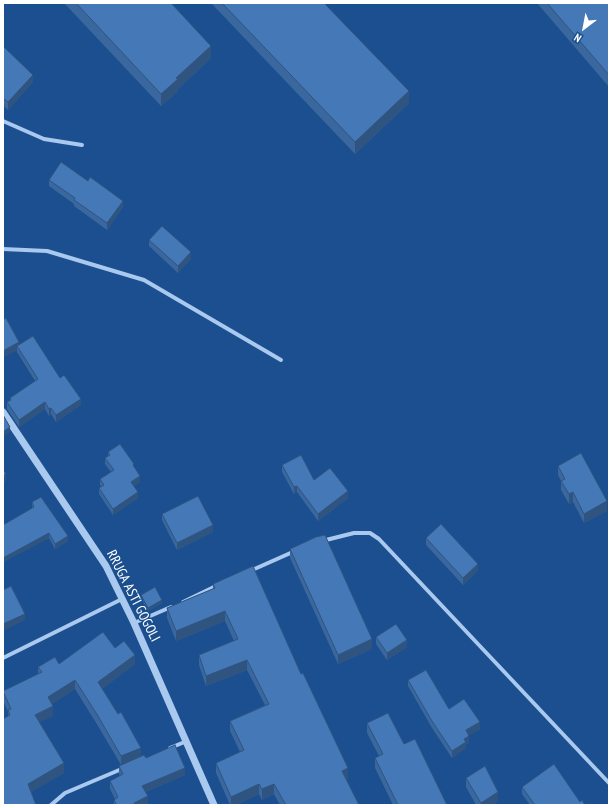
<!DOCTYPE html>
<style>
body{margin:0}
#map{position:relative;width:612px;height:808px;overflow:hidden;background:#1b4f8f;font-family:"PT Sans Narrow",sans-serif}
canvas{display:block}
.frame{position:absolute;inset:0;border:4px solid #fff;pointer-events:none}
.north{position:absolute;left:564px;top:8px;width:40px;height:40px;-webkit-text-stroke:3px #1b4f8f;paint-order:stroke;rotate:212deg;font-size:11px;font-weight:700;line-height:16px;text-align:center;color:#fff}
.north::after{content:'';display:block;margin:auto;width:14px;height:18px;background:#fff;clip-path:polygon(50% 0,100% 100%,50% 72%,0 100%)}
</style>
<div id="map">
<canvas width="612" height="808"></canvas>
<div class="frame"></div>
<div class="north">N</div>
</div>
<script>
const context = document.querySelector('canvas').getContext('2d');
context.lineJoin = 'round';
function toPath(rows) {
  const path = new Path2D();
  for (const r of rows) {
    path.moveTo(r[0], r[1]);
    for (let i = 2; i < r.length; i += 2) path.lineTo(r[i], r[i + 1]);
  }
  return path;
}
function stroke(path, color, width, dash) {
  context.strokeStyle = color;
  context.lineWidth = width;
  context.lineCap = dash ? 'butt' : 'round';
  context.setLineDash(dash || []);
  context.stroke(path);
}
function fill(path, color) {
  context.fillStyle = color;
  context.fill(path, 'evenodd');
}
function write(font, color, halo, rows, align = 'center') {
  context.font = font + ' "PT Sans Narrow",sans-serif';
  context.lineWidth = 3;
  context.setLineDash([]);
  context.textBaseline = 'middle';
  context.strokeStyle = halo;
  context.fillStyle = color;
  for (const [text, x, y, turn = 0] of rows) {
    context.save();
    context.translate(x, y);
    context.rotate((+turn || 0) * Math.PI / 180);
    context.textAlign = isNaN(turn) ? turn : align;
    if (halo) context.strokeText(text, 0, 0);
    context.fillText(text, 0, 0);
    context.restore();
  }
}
const minor = toPath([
 [3,121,44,139,82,145],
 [3,249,47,251,144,280,281,360],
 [322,541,354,533,370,533,379,539,609,783],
 [250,571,295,551],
 [183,602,216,586],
 [134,623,171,607],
 [3,658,122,599],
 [170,748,187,741],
 [51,805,65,793,124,768]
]);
const tertiary = toPath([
 [3,412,106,566,134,623,214,805]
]);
const wall = toPath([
 [64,3,171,3,211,58,178,89,178,91,161,106],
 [211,3,324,3,409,103,355,154],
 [537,3,609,3,609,87],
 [3,48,33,82,8,110,3,105],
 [49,180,123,207,107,230,74,206,74,204,49,186],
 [149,240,191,259,178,273,149,246],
 [3,320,19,344,60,378,81,405,56,422,51,414,49,416,45,409,19,427,7,409,7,402,10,401,10,398,35,381,17,352,17,350,3,357],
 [108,452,134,468,140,482,134,486,138,498,113,515,99,494,99,488,101,487,100,485,100,479,111,472,105,464,105,458,108,456],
 [282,465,314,480,348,498,318,521,297,492,294,494,282,472],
 [558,466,607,511,584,523,573,502,569,504,561,490,561,481,558,475],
 [32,502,68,541,55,549,49,538,3,562,3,525,32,509],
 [162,514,213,532,177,550,162,520],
 [426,538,478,570,463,585,426,545],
 [290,549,372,649,338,664,290,558],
 [213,584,348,779,346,779,359,805,280,805,274,794,262,800,259,794,236,805,230,805,216,773,216,763,240,752,230,731,230,721,265,705,247,670,206,686,199,665,199,655,234,641,225,621,176,641,167,618,167,608,213,589],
 [141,595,162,603,148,611,141,598],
 [376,637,407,647,387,660,376,644],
 [115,648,135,664,102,689,141,757,146,758,185,775,146,792,148,804,145,805,114,805,114,800,115,799,110,789,110,781,120,776,119,774,119,766,137,758,121,765,98,726,75,689,52,704,53,716,39,722,64,773,31,792,3,805,8,716,8,711,3,701,3,691,38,674,38,667,59,664],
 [408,680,449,709,480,729,469,735,469,743,466,744,466,748,452,758,432,728,408,686],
 [367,723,404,744,447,805,393,805,375,768,375,758,379,756,367,733],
 [466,778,498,801,492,805,476,805,466,787],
 [522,787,580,802,585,805,530,805,522,794]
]);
const shadedWall = toPath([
 [211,46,211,58,178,89,178,91,161,106,161,94,176,78],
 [33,75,33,82,8,110,8,102],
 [409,91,409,103,355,154,355,142],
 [123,201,123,207,107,230,107,223],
 [191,252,191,259,178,273,178,266],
 [19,342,19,348,17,346,17,350,3,357,3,351],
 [81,399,81,405,56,422,56,415],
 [45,402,45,409,19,427,19,420],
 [51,408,51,414,49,416,49,409],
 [10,427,10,432,3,437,3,432],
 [6,474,6,481,3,482,3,476],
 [140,476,140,482,131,488,131,482],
 [297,486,297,492,294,494,294,487],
 [348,491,348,498,318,521,318,514],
 [138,492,138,498,113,515,113,509],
 [573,492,573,502,569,504,569,494],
 [607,501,607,511,584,523,584,514],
 [213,525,213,532,177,550,177,543],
 [49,533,49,538,3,562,3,558],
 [68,536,68,541,55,549,55,544],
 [478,564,478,570,463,585,463,578],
 [162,600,162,603,148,611,148,608],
 [225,611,225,621,176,641,176,631],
 [25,614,25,620,3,631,3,624],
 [372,639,372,649,338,664,338,655],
 [407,640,407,647,387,660,387,653],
 [135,655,135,664,98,692,98,682],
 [247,660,247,670,206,686,206,676],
 [75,680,75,689,48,707,48,697],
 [53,706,53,716,35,724,35,715],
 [480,722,480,729,466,737,466,730],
 [469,736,469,743,466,744,466,748,452,758,452,751,464,739],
 [141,748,141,757,121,765,121,756],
 [64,763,64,773,28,794,28,784],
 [185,768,185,775,142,794,142,786],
 [348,768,348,779,342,781,342,771],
 [259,784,259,794,236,805,231,805,231,797],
 [274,784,274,794,262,800,262,789],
 [498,792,498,801,492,805,481,805,481,803],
 [148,796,148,804,145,805,134,805,134,803]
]);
const building = toPath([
 [76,3,171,3,211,46,176,78,178,79,161,94,76,3],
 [222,3,324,3,409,91,355,142,222,3],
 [547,3,609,3,609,75,547,3],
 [4,47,33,75,8,102,3,98,3,48,4,47],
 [61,162,88,181,90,177,123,201,107,223,74,200,75,198,49,180,61,162],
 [162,226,191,252,178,266,149,240,162,226],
 [6,318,19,342,3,351,3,320,6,318],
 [33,336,60,378,64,375,81,399,56,415,51,408,49,409,45,402,19,420,7,402,11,400,10,398,38,379,17,346,33,336],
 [3,415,10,427,3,432,3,415],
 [120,444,134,464,133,465,140,476,131,482,138,492,113,509,99,488,104,485,100,479,114,470,105,458,110,455,108,452,120,444],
 [581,453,607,501,584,514,573,492,569,494,561,481,565,479,558,466,581,453],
 [301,455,314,480,330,468,348,491,318,514,297,486,294,487,282,465,301,455],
 [3,469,6,474,3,476,3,469],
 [198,496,213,525,177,543,162,514,198,496],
 [41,497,68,536,55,544,49,533,3,558,3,525,34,507,32,502,41,497],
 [441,524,478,564,463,578,426,538,441,524],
 [325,535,372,639,338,655,290,549,316,537,325,535],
 [253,566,301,674,303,673,348,768,342,771,359,805,286,805,274,784,262,789,259,784,231,797,216,763,244,750,230,721,269,704,247,660,206,676,199,655,238,639,225,611,176,631,167,608,215,588,213,584,253,566],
 [11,586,25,614,3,624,3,590,11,586],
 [155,587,162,600,148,608,141,595,155,587],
 [396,624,407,640,387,653,376,637,396,624],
 [103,632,115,648,124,641,135,655,98,682,118,714,121,712,141,748,121,756,98,716,75,680,48,697,53,706,35,715,64,763,28,784,36,805,3,805,3,719,10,715,8,710,11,709,3,691,42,672,38,667,55,657,59,664,103,632],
 [426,670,449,709,464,699,480,722,466,730,469,736,464,739,466,742,452,751,432,721,408,680,426,670],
 [388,713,404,744,415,739,447,805,398,805,375,758,383,754,367,723,388,713],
 [175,745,185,768,142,786,148,796,134,803,135,805,117,805,114,800,118,797,110,781,123,774,119,766,144,755,146,758,175,745],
 [554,764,580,802,582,800,585,805,535,805,522,787,554,764],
 [485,766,498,792,481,803,466,778,485,766]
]);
const streetNames = [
 ["RRUGA ASTI GOGOLI",133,596,63]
];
stroke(minor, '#a9c9ee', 4);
stroke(tertiary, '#a9c9ee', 7);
fill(wall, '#3a679d');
fill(shadedWall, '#305480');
fill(building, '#4478b7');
stroke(building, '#305480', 1);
write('14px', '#fff', '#1b4f8f', streetNames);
</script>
